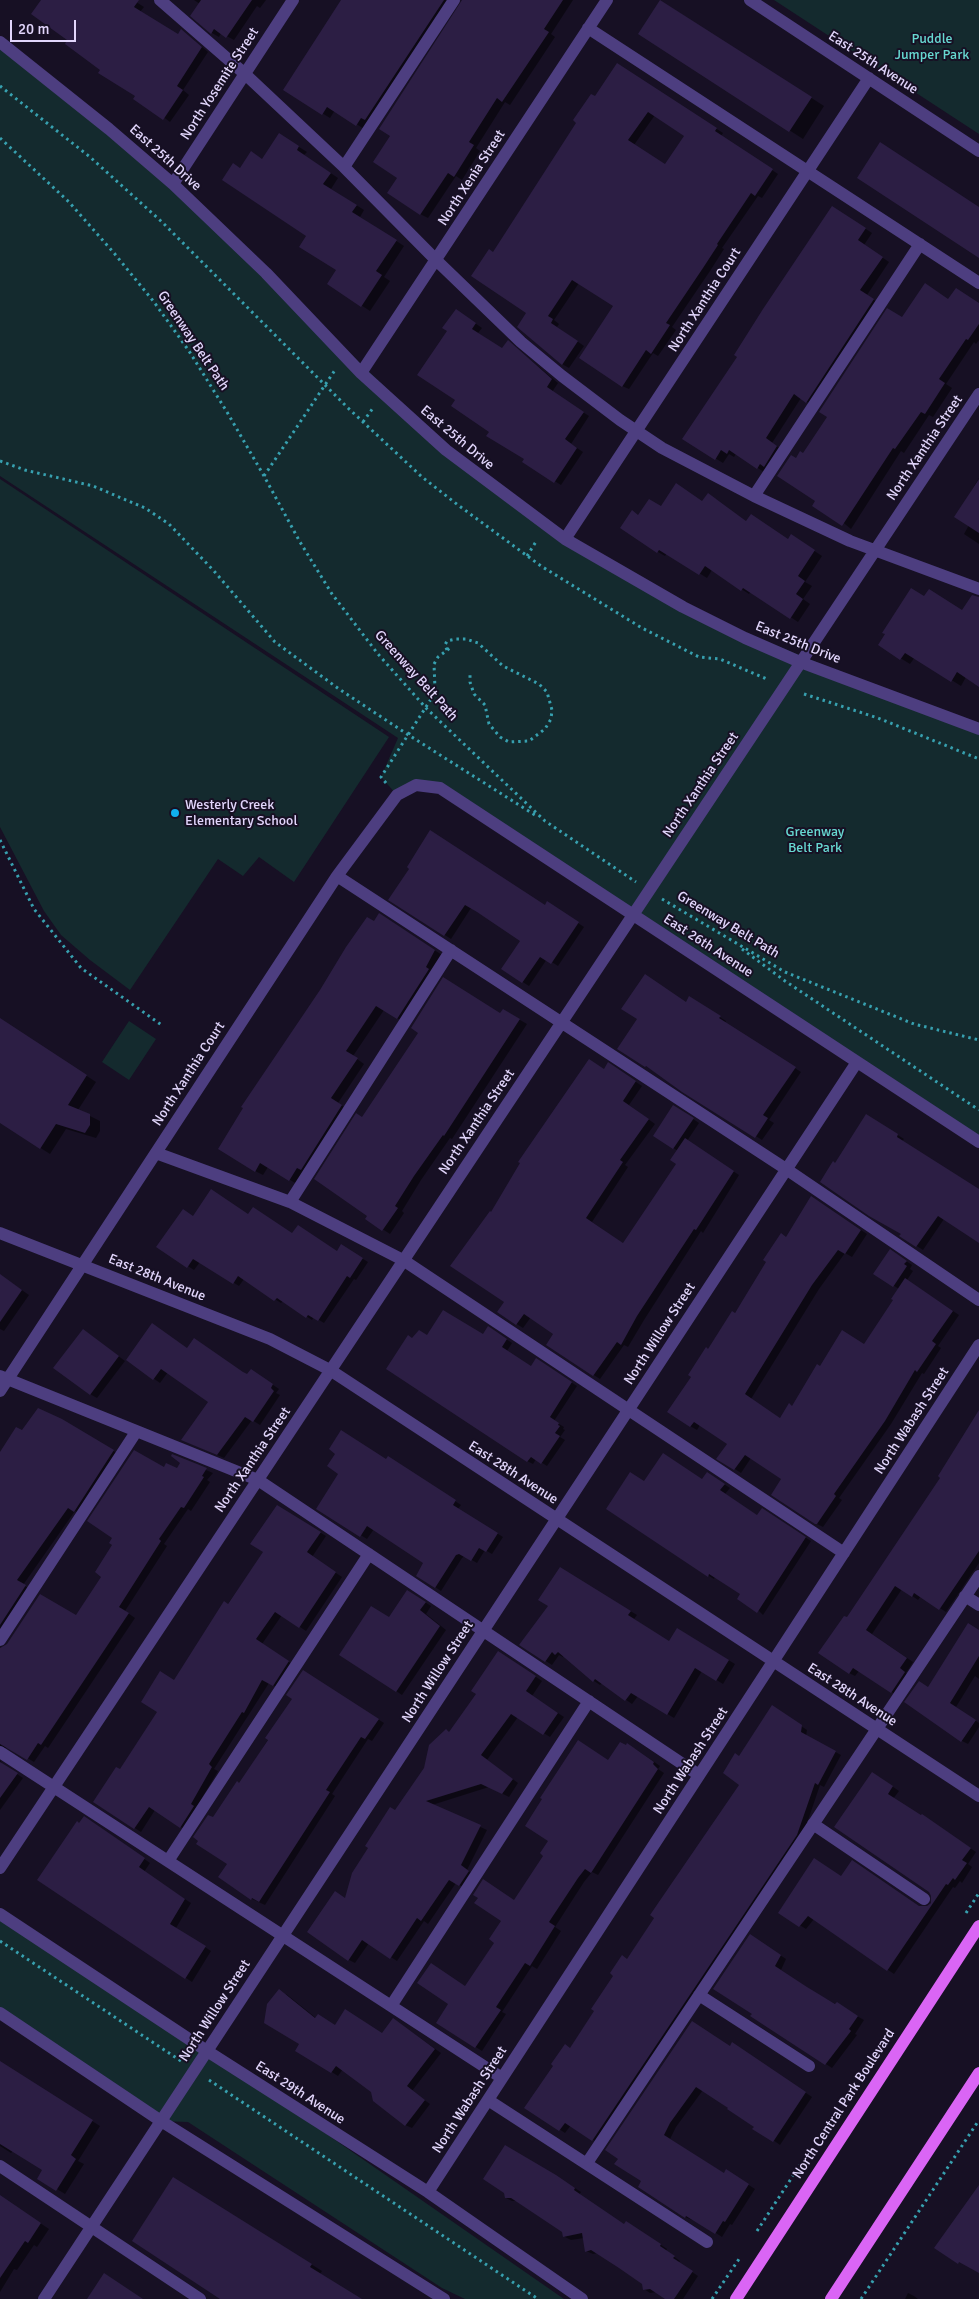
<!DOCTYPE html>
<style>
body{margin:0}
#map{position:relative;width:979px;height:2299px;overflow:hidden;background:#171024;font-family:Signika,sans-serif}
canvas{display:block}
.scale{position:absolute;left:10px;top:20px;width:66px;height:22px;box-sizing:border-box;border:2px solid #e2d6fc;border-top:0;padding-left:6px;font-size:15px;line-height:18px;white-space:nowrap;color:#e2d6fc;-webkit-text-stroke:4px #171024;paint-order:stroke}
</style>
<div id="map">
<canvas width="979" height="2299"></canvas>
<div class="scale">20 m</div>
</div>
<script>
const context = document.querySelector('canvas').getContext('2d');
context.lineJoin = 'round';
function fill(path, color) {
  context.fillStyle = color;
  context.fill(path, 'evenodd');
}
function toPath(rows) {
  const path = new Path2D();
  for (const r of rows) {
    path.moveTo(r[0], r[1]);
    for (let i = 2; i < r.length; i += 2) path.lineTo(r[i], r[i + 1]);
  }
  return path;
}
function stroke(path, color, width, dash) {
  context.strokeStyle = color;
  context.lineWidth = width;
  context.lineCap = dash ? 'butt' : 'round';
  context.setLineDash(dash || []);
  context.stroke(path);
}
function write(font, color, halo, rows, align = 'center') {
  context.font = font + ' Signika,sans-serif';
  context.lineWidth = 4;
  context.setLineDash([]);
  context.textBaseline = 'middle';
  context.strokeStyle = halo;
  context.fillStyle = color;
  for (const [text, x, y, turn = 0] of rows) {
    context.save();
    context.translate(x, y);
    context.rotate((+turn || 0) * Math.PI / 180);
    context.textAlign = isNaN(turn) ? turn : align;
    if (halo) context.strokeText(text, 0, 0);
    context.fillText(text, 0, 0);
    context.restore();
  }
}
const green = toPath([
 [774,0,979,0,979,134],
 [0,42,44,75,266,273,477,475,683,607,979,729,979,1142,440,788,416,785,397,795,381,777,398,738,0,476],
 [0,479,389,737,294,882,259,857,243,876,218,859,130,990,90,960,61,935,44,911,0,827],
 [129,1021,156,1039,129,1080,102,1062],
 [0,1914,207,2051,564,2299,465,2299,442,2288,188,2122,161,2121,0,2013]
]);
const shadow = toPath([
 [42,0,133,0,144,7,140,12,178,35,181,31,188,35,208,52,183,90,189,95,170,122,101,69,69,40],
 [194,0,266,0,260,8,257,6,234,40,221,33,219,37,212,33,192,15,200,4],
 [342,0,454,0,364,129,335,110,330,118,285,90],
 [463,0,573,0,551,34,555,37,510,105,505,102,476,148,480,151,462,180,456,176,428,218,420,214,399,177,392,136],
 [661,1,824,106,803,139,640,34],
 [624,69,723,133,721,136,778,174,762,198,758,196,722,248,724,249,710,271,672,327,676,330,658,356,653,353,629,389,622,386,615,306,579,283,554,320,559,324,557,327,584,346,569,368,562,364,528,313,494,253,595,98],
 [655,115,685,136,666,165,634,145],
 [288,140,307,152,304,155,338,178,331,189,364,210,360,217,404,246,384,277,390,281,370,311,329,284,338,270,308,235,240,169,263,160],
 [840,212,872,233,864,245,889,262,867,295,880,304,813,406,801,398,772,443,784,451,764,472,736,454,734,457,729,454,723,463,684,439],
 [949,301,979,304,979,340,976,344,974,342,946,384,952,388,933,417,929,415,904,453,901,451,851,529,817,501,796,459,804,454,902,319],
 [462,314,482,328,478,333,503,350,514,346,558,383,552,392,589,416,571,444,583,452,561,485,524,462,526,459,490,432,457,400],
 [979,478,979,544,964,534,969,525,956,516],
 [716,499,747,522,788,540,798,540,822,556,805,582,812,586,803,599,810,604,798,622,751,591,749,594,712,570,707,578,667,553,665,556,658,552,622,528,639,516,661,507],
 [925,597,963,611,979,607,979,686,966,677,961,686,915,657,910,664,879,645],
 [411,868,546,906,554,907,584,927,558,966,547,959,529,986,502,969,522,940,471,908,451,939,390,899],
 [387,919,442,955,405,1023,384,1010,353,1056,364,1064,338,1103,349,1110,297,1184,268,1167,263,1175,255,1171,374,922],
 [696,1002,726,1021,725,1023,801,1072,769,1120,774,1123,762,1140,646,1066],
 [503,1010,527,1024,452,1139,450,1138,421,1180,402,1211,404,1213,390,1234,367,1219],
 [0,1019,96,1082,78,1110,100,1121,100,1131,96,1138,66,1129,50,1154,0,1122],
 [615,1068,642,1086,629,1105,655,1124,625,1165,628,1167,592,1222,624,1244,677,1164,678,1151,654,1136,680,1110,699,1123,687,1141,739,1175,703,1233,701,1231,644,1320,628,1347,624,1345,600,1379,547,1345,555,1334,531,1317,523,1328,498,1312,505,1301,492,1213,604,1070],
 [866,1115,904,1139,902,1141,979,1190,979,1242,944,1219,923,1250,901,1236,902,1233,836,1164],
 [818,1201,867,1234,852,1257,845,1253,819,1289,751,1399,781,1419,793,1407,820,1367,865,1345,895,1300,899,1289,875,1274,897,1255,912,1265,910,1269,913,1271,907,1280,959,1315,938,1346,941,1348,924,1374,922,1373,891,1424,839,1498,842,1500,823,1527,815,1523,783,1479,751,1458,741,1473,718,1458,728,1443,700,1425,697,1430,690,1426,709,1350,787,1238],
 [248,1216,337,1252,347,1249,368,1262,356,1280,354,1279,324,1323,314,1317,312,1320,283,1301,281,1303,244,1279,239,1286,200,1262,194,1270,158,1247,193,1217],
 [0,1275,29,1295,4,1331,0,1329],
 [494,1331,512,1343,507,1351,532,1367,542,1363,577,1386,554,1421,564,1427,563,1429,565,1430,560,1437,565,1440,547,1466,536,1459,533,1464,527,1461,413,1340,427,1336,483,1335],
 [89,1334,125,1361,97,1398,90,1394],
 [187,1349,245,1374,257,1374,279,1389,276,1393,280,1395,260,1425,252,1420,224,1458,183,1440,210,1402,168,1372,160,1383,127,1360],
 [979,1416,979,1563,946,1612,921,1596,918,1600,902,1589,872,1634,913,1662,906,1673,911,1676,898,1696,859,1671,855,1676,849,1673,847,1619,942,1478],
 [62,1420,120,1455,81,1514,75,1511,23,1585,32,1590,0,1638,0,1460,22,1432],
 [173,1456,213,1473,207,1480,210,1482,191,1511,188,1509,164,1544,167,1546,125,1611,135,1618,48,1748,45,1746,34,1762,11,1748,4,1748,0,1751,0,1648,77,1616,103,1576,165,1469,177,1470,182,1462],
 [387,1461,395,1461,461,1505,458,1509,503,1537,492,1554,485,1550,477,1563,465,1556,462,1558,441,1591,435,1587,425,1562,374,1529,367,1539,317,1508],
 [713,1477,730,1488,725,1494,758,1516,768,1513,811,1541,763,1615,742,1594,715,1577,714,1579,709,1576,608,1508,644,1483,703,1481],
 [277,1506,326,1536,312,1557,342,1577,306,1631,282,1615,262,1644,295,1666,280,1689,269,1683,214,1769,218,1771,196,1808,187,1831,155,1810,141,1832,94,1802,121,1771,159,1712,174,1681,264,1552],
 [560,1569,637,1615,634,1619,669,1642,677,1629,735,1664,723,1684,702,1671,674,1718,638,1696,632,1704,602,1683,600,1685,594,1681,564,1655,563,1657,559,1655,552,1665,521,1645,550,1605],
 [414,1595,431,1606,426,1614,446,1630,402,1695,341,1654,390,1619],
 [979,1631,979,1679,975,1676,956,1707,979,1723,979,1727,968,1744,962,1741,929,1689],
 [505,1656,542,1681,532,1696,564,1717,550,1737,518,1717,487,1760,518,1783,509,1797,489,1787,432,1805,487,1830,467,1870,475,1875,466,1889,456,1883,428,1924,424,1921,397,1961,369,1943,355,1963,349,1960,346,1899,396,1812],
 [309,1675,384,1723,372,1741,368,1739,332,1794,335,1796,265,1905,252,1899,220,1877,228,1864,213,1819,239,1785],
 [777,1710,807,1730,806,1736,841,1755,824,1787,820,1785,802,1838,598,2143,571,2125,565,2133,526,2107,570,2049,740,1784,740,1757],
 [634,1748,660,1766,658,1769,664,1773,598,1875,592,1872,584,1882,555,1927,561,1931,537,1969,532,1966,502,2012,506,2014,482,2051,438,2023,466,1987,495,1942,515,1901,608,1761],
 [0,1760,2,1764,23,1778,0,1810],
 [879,1777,899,1791,893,1799,928,1819,976,1852,968,1864,972,1867,962,1883,960,1881,955,1888,953,1887,894,1974,814,1919,806,1929,780,1913,842,1878,920,1907,928,1908,933,1900],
 [91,1821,150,1863,144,1872,191,1903,176,1928,211,1951,192,1982,39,1880,80,1824],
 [756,1939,786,1959,781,1970,814,1992,864,2020,855,2034,857,2035,832,2068,752,2016],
 [286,1994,316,2018,336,2027,383,2034,399,2023,441,2053,412,2091,430,2104,412,2128,405,2125,372,2092,343,2069,338,2076,297,2050,301,2043],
 [730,2048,739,2048,812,2097,780,2145,703,2090,676,2127,670,2139,725,2174,733,2175,755,2189,732,2225,730,2224,722,2237,693,2218,692,2220,685,2217,643,2181,616,2164],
 [0,2063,100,2126,78,2161,84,2164,65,2194,39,2178,44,2170,13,2151,11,2153,0,2146],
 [562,2180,581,2192,579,2195,625,2225,633,2226,667,2249,666,2251,680,2261,679,2263,698,2276,683,2299,667,2299,657,2292,650,2293,644,2289,644,2283,598,2253,593,2254,586,2251,584,2238,571,2240,565,2237,563,2231,518,2201,512,2201,506,2198],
 [183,2184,322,2271,320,2274,360,2299,223,2299],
 [0,2196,49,2229,37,2247,34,2245,17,2270,14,2269,0,2292],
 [908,2293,914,2296,918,2299,905,2299]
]);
const building = toPath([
 [41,0,139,0,134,7,178,34,181,29,202,47,177,86,183,90,163,120,133,99,135,96,98,73,100,70,65,44,67,40,31,14],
 [201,0,252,0,226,38,214,29,211,34,190,16],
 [341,0,444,0,365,120,361,118,356,126,327,107,322,115,283,90],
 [462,0,563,0,544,29,549,32,502,102,497,98,469,142,474,145,454,177,448,173,420,215,387,193,397,178,373,162,390,136,379,129],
 [660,0,812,97,789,132,638,34],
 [617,63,717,128,715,131,773,169,755,196,751,193,717,244,718,245,703,268,666,323,670,325,651,354,646,350,622,387,579,358,613,306,572,280,548,316,553,319,551,323,578,341,562,365,517,327,526,313,471,276,489,249,493,252,576,123,573,120,591,94,595,96],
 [648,112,684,136,665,164,628,140],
 [279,133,299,146,297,150,331,173,323,184,357,205,352,212,397,240,376,271,382,275,361,307,327,284,336,270,299,247,306,236,222,180,233,163,240,168,251,151,262,159],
 [880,142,979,207,979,258,857,178],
 [832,206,866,228,858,240,883,257,860,290,874,299,806,403,794,394,766,438,777,446,764,467,760,464,757,469,729,450,727,454,721,450,715,460,682,439,737,357,734,355,763,309],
 [925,283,948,299,956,288,979,303,979,324,968,340,966,339,939,379,945,383,925,414,921,412,895,449,893,448,842,526,812,506,815,501,777,476,791,455,796,458,800,451,803,453,827,417,819,412,887,308,902,317],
 [456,309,476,323,472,329,502,348,508,340,552,379,547,387,584,412,565,439,577,448,554,483,522,462,524,459,486,436,489,432,451,406,455,400,417,375,447,331,442,328],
 [979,479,979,533,954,517],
 [676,483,702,501,708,493,746,521,751,514,788,539,791,534,815,550,798,576,805,581,796,594,803,599,790,619,743,588,741,591,705,566,699,575,659,550,657,553,620,528,632,510,638,515,649,499,661,506],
 [911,588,924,596,929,589,962,610,972,595,979,597,979,687,957,672,951,682,905,653,900,660,878,645,885,634,882,633],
 [430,830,545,905,547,901,579,922,551,964,540,957,522,983,501,969,520,941,477,912,465,905,444,936,388,900,409,869,407,867],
 [379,913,435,950,426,967,429,969,397,1019,376,1006,346,1051,358,1058,331,1098,342,1105,301,1170,297,1168,289,1181,260,1163,255,1172,218,1149,243,1108,241,1107,320,990,346,947,367,917,374,921],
 [645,974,686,1002,689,996,721,1016,719,1018,796,1067,763,1115,768,1118,755,1138,682,1092,646,1066,645,1067,617,1049,637,1019,621,1009],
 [443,977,500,1013,503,1009,520,1019,444,1136,443,1135,414,1176,395,1206,398,1208,382,1231,365,1219,367,1216,314,1179,356,1113,362,1117,418,1033,411,1028],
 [0,1018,87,1075,68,1105,90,1114,90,1125,85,1133,56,1124,40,1149,0,1123],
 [589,1059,604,1069,608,1062,636,1081,623,1101,649,1119,620,1160,623,1162,586,1218,623,1243,676,1164,670,1160,685,1138,734,1171,696,1230,694,1229,637,1316,621,1345,617,1342,593,1376,546,1345,553,1334,524,1314,516,1325,497,1312,504,1302,450,1266,490,1211,491,1212,520,1163,518,1162],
 [673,1105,694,1118,673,1149,653,1136],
 [866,1114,898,1134,897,1137,979,1189,979,1243,938,1216,916,1247,899,1236,901,1234,869,1216,820,1182,833,1161,835,1163],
 [211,1189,248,1214,253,1207,292,1233,298,1225,337,1251,341,1244,363,1258,350,1278,347,1276,318,1321,308,1315,306,1318,277,1298,274,1301,238,1276,233,1284,193,1259,187,1268,156,1247,183,1209,193,1216],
 [811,1196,861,1230,845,1254,838,1250,812,1285,745,1394,780,1418,789,1403,792,1406,817,1364,820,1366,842,1330,864,1344,893,1300,891,1299,905,1278,953,1311,932,1341,936,1344,917,1372,915,1370,885,1421,834,1494,836,1496,817,1524,815,1524,771,1495,781,1479,745,1455,734,1470,716,1459,727,1444,694,1422,690,1427,667,1412,691,1377,688,1375,706,1347,708,1349,732,1311,735,1313,766,1262,763,1260,781,1233,786,1237],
 [890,1249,907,1261,904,1264,907,1266,893,1287,873,1274],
 [0,1274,22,1290,0,1322],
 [443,1310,483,1334,488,1326,507,1339,502,1347,531,1366,536,1358,572,1382,550,1417,559,1423,558,1425,560,1426,555,1433,560,1436,541,1464,531,1457,527,1462,386,1369,408,1335,412,1338,419,1330,427,1335],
 [152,1323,187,1348,194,1338,243,1372,247,1374,251,1369,273,1384,271,1388,274,1391,253,1422,245,1417,217,1455,181,1440,208,1402,161,1369,153,1380,126,1360],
 [83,1329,119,1356,90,1395,53,1368],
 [38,1408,62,1419,114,1450,74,1512,68,1508,17,1580,26,1585,0,1625,0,1452,16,1427,22,1430],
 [979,1410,979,1551,939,1610,914,1593,912,1597,895,1586,866,1630,907,1658,900,1668,905,1672,891,1693,853,1668,849,1674,818,1653,844,1616,847,1617,940,1478,938,1476],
 [341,1430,386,1459,388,1456,456,1500,453,1505,498,1533,486,1552,479,1548,471,1561,459,1554,456,1555,435,1588,416,1576,423,1563,367,1526,360,1537,316,1509,338,1474,327,1466,335,1454,329,1449],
 [134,1450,164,1467,166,1463,177,1468,180,1463,171,1456,172,1454,207,1468,202,1476,204,1477,184,1508,181,1507,159,1539,161,1541,119,1607,129,1613,41,1745,38,1743,27,1760,0,1744,0,1648,7,1644,40,1594,76,1615,101,1577,95,1572,112,1545,109,1543,112,1538,87,1521],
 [663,1453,702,1479,707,1472,725,1484,720,1490,757,1515,762,1508,806,1537,757,1613,737,1599,740,1594,709,1574,708,1577,606,1509,630,1472,644,1481],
 [277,1505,321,1532,307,1552,336,1572,299,1628,275,1612,256,1639,289,1661,273,1686,262,1680,244,1713,242,1712,209,1764,212,1767,191,1804,194,1806,180,1828,149,1807,134,1829,93,1802,116,1767,120,1769,157,1712,141,1702,160,1671,174,1680,224,1601,228,1604,263,1552,250,1544],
 [560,1567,631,1611,628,1615,669,1641,677,1628,729,1660,716,1681,695,1668,667,1715,631,1693,625,1701,595,1679,593,1682,558,1652,555,1655,552,1652,545,1662,519,1645,548,1606,538,1600],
 [407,1590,426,1602,420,1610,440,1626,396,1692,339,1655,371,1606,389,1617],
 [968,1623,979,1630,979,1656,950,1703,976,1720,961,1742,904,1702,919,1681,928,1687],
 [498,1651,536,1676,526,1691,558,1713,543,1735,511,1714,481,1755,513,1779,502,1794,481,1784,426,1801,481,1825,461,1865,469,1871,459,1886,449,1880,421,1921,417,1918,390,1959,362,1940,348,1961,307,1932,335,1891,345,1898,352,1873,368,1848,365,1846,390,1807,395,1810,424,1768,429,1745,446,1729,449,1732,476,1694,471,1691],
 [303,1670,379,1719,365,1739,361,1737,326,1790,330,1792,259,1902,252,1898,251,1900,218,1877,227,1864,196,1844,198,1841,193,1837,208,1815,213,1817,237,1781,239,1783,268,1740,265,1738,292,1699,286,1695],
 [772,1705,802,1725,801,1732,836,1751,818,1785,815,1783,797,1835,592,2141,565,2123,559,2131,524,2108,553,2066,551,2064,565,2044,570,2048,594,2011,591,2009,613,1976,610,1973,622,1955,627,1959,654,1918,650,1915,739,1785,723,1773,735,1753,739,1756],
 [578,1740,608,1760,620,1742,626,1745,627,1743,654,1762,653,1764,658,1769,591,1873,585,1869,578,1878,549,1922,555,1926,530,1966,525,1963,496,2007,501,2010,475,2048,436,2023,448,2004,417,1983,431,1963,465,1986,494,1943,489,1939,501,1921,474,1903,478,1898,473,1895,483,1879,514,1900,543,1856,540,1853,548,1841,525,1826,542,1799,540,1798],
 [0,1762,18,1773,0,1798],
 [872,1772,893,1786,888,1794,921,1815,922,1814,971,1848,962,1860,967,1863,955,1880,953,1878,948,1885,946,1884,887,1971,808,1916,799,1927,778,1913,814,1858,841,1876,852,1860,919,1906,927,1906,931,1903,931,1896,929,1892,834,1827],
 [84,1816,145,1858,139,1867,185,1899,170,1924,206,1946,185,1979,37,1880,77,1821,79,1823],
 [750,1934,781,1955,775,1966,807,1987,835,2004,837,2002,858,2016,849,2029,851,2031,825,2065,750,2016,752,2014,713,1989],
 [279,1989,315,2018,318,2014,335,2025,345,2009,382,2033,393,2018,435,2049,407,2086,425,2100,405,2126,373,2101,371,2092,336,2066,331,2073,295,2051,299,2044,264,2023,267,2004],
 [692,2021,730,2046,732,2042,806,2092,773,2142,752,2129,754,2127,727,2109,728,2108,696,2087,670,2123,664,2135,724,2173,726,2169,749,2184,725,2222,723,2221,715,2234,686,2216,685,2218,638,2187,641,2181,614,2164,618,2159,605,2150],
 [0,2061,93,2120,71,2155,76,2159,56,2191,37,2179,42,2170,0,2144],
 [505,2145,556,2175,575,2188,574,2190,624,2224,626,2221,661,2244,660,2246,675,2256,673,2258,693,2271,674,2299,665,2299,650,2289,643,2290,642,2284,619,2268,591,2250,585,2252,582,2233,563,2237,562,2232,511,2198,505,2198,504,2193,483,2179],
 [173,2177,312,2264,310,2267,362,2299,220,2299,132,2241],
 [979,2185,979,2273,959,2262,958,2264,934,2248],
 [0,2195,41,2223,28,2243,25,2241,0,2278],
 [104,2273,143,2299,87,2299]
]);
const path = toPath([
 [0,86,90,157,162,222,347,407,422,477,458,505,541,566,642,628,699,657,720,659,769,680],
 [0,138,69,202,114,253,154,302,189,351,227,412,264,476,300,542,332,594,378,654,426,708,545,821,636,882],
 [363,422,373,408],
 [0,461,25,470,93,486,145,508,169,524,214,571,275,642,339,689,407,734,538,817],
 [264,476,335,370],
 [527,556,537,540],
 [447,650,445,645,447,641,456,639,466,639,478,643,503,666,539,684,547,692,552,710,551,719,545,729,529,741,509,742,500,737,489,724,485,705,474,694,470,682,470,675],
 [804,694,878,718,979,759],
 [386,783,381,777,433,696,435,689,434,664,438,657,450,648],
 [0,840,34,909,81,968,163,1026],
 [662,899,785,972,914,1024,979,1040],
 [742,949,785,981,979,1110],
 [966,1913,979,1893],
 [0,1941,181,2061],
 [209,2080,538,2299],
 [757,2231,800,2165],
 [712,2299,739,2259],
 [861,2299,979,2120]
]);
const minor = toPath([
 [160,0,245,74,344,167,436,260,521,342,562,376,620,420,662,448,754,496,850,541,979,589],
 [750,0,979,151],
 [588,28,979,283],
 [0,42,109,129,173,184,266,273,361,373,446,450,565,539,683,607,745,638,800,662,979,729],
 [344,167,454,0],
 [173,184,293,0],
 [361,373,607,0],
 [754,496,920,244],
 [565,539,869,78],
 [337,876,786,1169,979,1300],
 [156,1153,290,1202,403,1260,844,1553],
 [290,1202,451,950],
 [0,1233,270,1339,330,1370,979,1796],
 [0,1376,258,1480,699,1775],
 [0,1391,337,876,397,795,416,785,440,788,979,1142],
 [965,1596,979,1605],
 [0,1640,136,1432],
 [0,1752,502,2078],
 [813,1824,924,1899],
 [168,1861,369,1554],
 [0,1868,979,394],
 [0,1914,207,2051,428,2192,582,2299],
 [699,1995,809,2066],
 [391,2006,589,1701],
 [0,2013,161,2121,444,2299],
 [488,2100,707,2242],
 [587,2163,979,1576],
 [0,2166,200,2299],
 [428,2192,979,1345],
 [44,2299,857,1062]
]);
const major = toPath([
 [736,2299,979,1926],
 [831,2299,979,2073]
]);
const markers = [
 [175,813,5,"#10afef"]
];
const parkNames = [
 ["Puddle",932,39],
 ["Jumper Park",932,55],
 ["Greenway",815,832],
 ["Belt Park",815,848]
];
const streetNames = [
 ["East 25th Avenue",873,63,33],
 ["North Yosemite Street",220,84,-57],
 ["East 25th Drive",165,158,42],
 ["North Xenia Street",472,178,-57],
 ["North Xanthia Court",705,300,-57],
 ["Greenway Belt Path",193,341,56],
 ["East 25th Drive",457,438,40],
 ["North Xanthia Street",925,448,-56],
 ["East 25th Drive",798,643,22],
 ["Greenway Belt Path",416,676,48],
 ["North Xanthia Street",701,785,-56],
 ["Greenway Belt Path",728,925,31],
 ["East 26th Avenue",708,946,33],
 ["North Xanthia Court",189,1074,-57],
 ["North Xanthia Street",477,1122,-56],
 ["East 28th Avenue",157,1278,22],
 ["North Willow Street",660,1334,-57],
 ["North Wabash Street",912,1421,-57],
 ["North Xanthia Street",253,1460,-56],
 ["East 28th Avenue",513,1473,33],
 ["North Willow Street",438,1672,-57],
 ["East 28th Avenue",852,1695,33],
 ["North Wabash Street",691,1761,-57],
 ["North Willow Street",215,2011,-57],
 ["East 29th Avenue",300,2093,33],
 ["North Wabash Street",470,2100,-57],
 ["North Central Park Boulevard",844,2104,-57]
];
const poiNames = [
 ["Westerly Creek",185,805],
 ["Elementary School",185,821]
];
fill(green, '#142a2e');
fill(shadow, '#0007');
fill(building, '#2c1e44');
stroke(path, '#37a0af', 3, [2.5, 4]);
stroke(minor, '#4d3e80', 12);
stroke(major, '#da65f5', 12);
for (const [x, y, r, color] of markers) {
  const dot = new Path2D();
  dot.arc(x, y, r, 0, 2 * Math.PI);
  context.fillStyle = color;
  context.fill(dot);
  stroke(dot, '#171024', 2);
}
write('14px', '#67d8d1', '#171024', parkNames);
write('14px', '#e2d6fc', '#171024', streetNames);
write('14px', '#e2d6fc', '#171024', poiNames, 'left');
</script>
